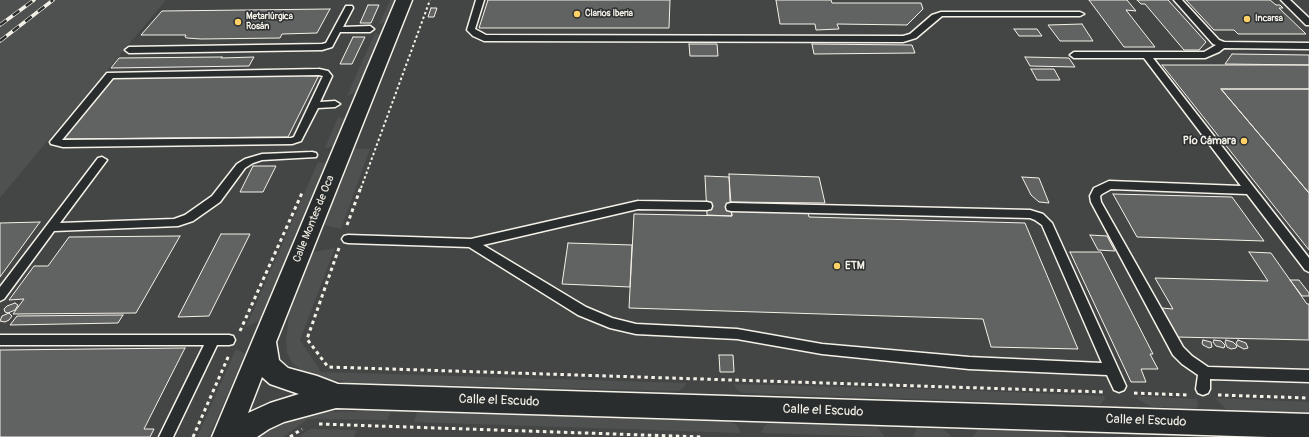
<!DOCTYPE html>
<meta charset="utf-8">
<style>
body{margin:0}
canvas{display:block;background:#363939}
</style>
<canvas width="1309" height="437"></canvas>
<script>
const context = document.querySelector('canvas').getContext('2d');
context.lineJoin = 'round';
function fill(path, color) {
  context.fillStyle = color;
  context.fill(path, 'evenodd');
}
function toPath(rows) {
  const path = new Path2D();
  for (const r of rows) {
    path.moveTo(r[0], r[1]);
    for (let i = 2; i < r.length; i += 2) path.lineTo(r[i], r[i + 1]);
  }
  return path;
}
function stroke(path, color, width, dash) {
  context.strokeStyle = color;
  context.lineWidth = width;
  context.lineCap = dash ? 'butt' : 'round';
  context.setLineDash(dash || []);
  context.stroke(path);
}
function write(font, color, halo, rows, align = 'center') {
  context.font = font + ' Pangolin,sans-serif';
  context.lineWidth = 3;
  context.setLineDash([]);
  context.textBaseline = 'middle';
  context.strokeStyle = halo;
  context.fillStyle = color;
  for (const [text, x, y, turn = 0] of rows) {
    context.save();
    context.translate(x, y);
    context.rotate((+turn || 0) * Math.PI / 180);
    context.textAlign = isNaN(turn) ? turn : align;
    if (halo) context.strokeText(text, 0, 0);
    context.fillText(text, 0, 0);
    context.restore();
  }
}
const built = toPath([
 [166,0,1309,0,1309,437,0,437,0,198]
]);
const green = toPath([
 [0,0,166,0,0,198],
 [390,0,396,0,386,22,379,24],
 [375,33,381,34,357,92,347,96],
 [338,117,345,119,334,146,325,148],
 [355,149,370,149,341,229,324,225],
 [318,162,326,163,260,320,246,327],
 [335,248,300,340,321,372,686,383,684,387,678,391,352,383,314,376,304,372,293,364,287,353,286,341,289,314,313,252],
 [236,349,245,354,209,437,197,437],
 [734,384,963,390,1104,396,1105,399,1100,405,743,393,737,390],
 [1137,396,1197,399,1198,405,1197,408,1152,407,1139,400],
 [1215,398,1309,402,1309,413,1227,410],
 [391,411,387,420,308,419,283,437,252,437,272,423,311,412],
 [417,412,730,421,738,426,740,433,414,422],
 [768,423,877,427,885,437,761,433,764,426],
 [917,428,943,429,952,437,913,437],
 [310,429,357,430,354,437,298,437],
 [978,430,1059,432,1068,437,972,437]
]);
const building = toPath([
 [488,0,670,0,669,28,479,28,488,0],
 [776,0,831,0,832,3,921,3,923,9,907,25,837,24,839,29,816,30,815,24,780,24,776,0],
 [1089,0,1127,0,1136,11,1126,10,1155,47,1124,47,1089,0],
 [1137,0,1168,0,1206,42,1199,50,1184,50,1145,4,1141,4,1137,0],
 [1186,0,1270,0,1276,5,1280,5,1283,8,1279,8,1306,34,1238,34,1234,30,1214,30,1186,0],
 [368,5,379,5,371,23,360,23,368,5],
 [431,8,437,8,434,17,428,17,431,8],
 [330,9,317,33,282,34,280,38,201,39,187,38,185,37,186,35,141,35,162,11,330,9],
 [1082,24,1093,41,1060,41,1048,25,1082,24],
 [1014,29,1037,29,1042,36,1019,36,1014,29],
 [353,37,365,37,352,64,340,64,353,37],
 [689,44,717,44,718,56,690,56,689,44],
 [812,44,912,45,915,53,814,54,812,44],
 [1232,54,1309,55,1309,65,1225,64,1232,54],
 [222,57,221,58,254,57,249,66,111,68,119,58,222,57],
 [1025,57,1069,58,1075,67,1030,66,1025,57],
 [1162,65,1309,65,1309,89,1221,89,1309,193,1309,250,1162,65],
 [1031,69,1054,69,1060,80,1037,80,1031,69],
 [319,75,288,137,61,139,112,77,319,75],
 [1221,89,1309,89,1309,193,1221,89],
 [253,166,276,166,263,192,240,192,253,166],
 [729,174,819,177,825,203,730,202,729,174],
 [705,176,729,177,732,216,707,215,705,176],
 [1022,177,1039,178,1049,203,1039,202,1031,195,1022,177],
 [1113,194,1232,197,1264,241,1137,237,1113,194],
 [731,211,808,212,809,217,1025,223,1078,349,991,347,983,319,629,308,634,214,732,216,731,211],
 [40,222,0,277,0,223,40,222],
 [221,234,250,234,209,316,178,317,221,234],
 [1090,235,1107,236,1115,251,1098,250,1090,235],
 [180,236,136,313,13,314,24,299,9,300,34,266,48,266,69,237,180,236],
 [568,243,632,245,630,287,562,284,568,243],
 [1070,252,1101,252,1153,354,1150,354,1158,369,1141,369,1146,382,1131,382,1070,252],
 [1249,252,1271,253,1307,304,1309,304,1309,340,1176,337,1162,308,1173,309,1155,278,1268,281,1249,252],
 [1290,280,1299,280,1309,293,1309,296,1302,296,1290,280],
 [15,303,18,305,15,310,8,313,5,312,4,309,7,306,15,303],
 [9,313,12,316,9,320,5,322,0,321,2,316,9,313],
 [123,315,118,323,10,325,17,316,123,315],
 [1203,340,1211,342,1212,347,1209,348,1203,345,1202,343,1203,340],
 [1214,340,1221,341,1225,345,1224,348,1216,346,1213,342,1214,340],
 [1226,340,1233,342,1237,346,1236,348,1231,349,1227,347,1225,342,1226,340],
 [1238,340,1246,343,1248,348,1244,349,1238,346,1236,343,1238,340],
 [185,348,144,429,154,429,150,437,0,437,0,350,185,348],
 [719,355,733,355,734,372,720,372,719,355]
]);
const pathFar1 = toPath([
 [361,188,430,0]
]);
const path = toPath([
 [347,225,361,187],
 [339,248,307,339,328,367,1105,392],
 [240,331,302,193],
 [1134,393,1189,395],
 [1218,395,1309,398],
 [319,424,703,437],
 [193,437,229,355],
 [290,437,302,429]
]);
const lane = toPath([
 [476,0,484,0,475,29,486,35,903,36,910,34,932,15,941,12,1080,12,1084,14,1080,16,942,16,916,38,903,42,484,41,473,36,467,30,476,0],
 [1174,0,1182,0,1219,40,1224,42,1309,43,1309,49,1224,48,1219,52,1205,58,1153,58,1309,258,1309,272,1305,270,1247,194,1111,189,1102,194,1100,196,1101,202,1183,347,1192,356,1208,367,1309,370,1309,382,1210,379,1210,389,1208,393,1203,395,1198,393,1196,389,1198,375,1182,364,1173,355,1091,202,1090,196,1094,188,1109,181,1241,186,1144,58,1074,58,1070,55,1074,52,1204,52,1216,45,1213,44,1174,0],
 [1281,0,1290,0,1309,18,1309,25,1306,25,1281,0],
 [346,6,352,6,353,8,343,27,370,26,374,29,370,32,340,32,332,47,322,50,129,53,125,50,129,47,322,44,326,43,346,6],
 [319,69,328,71,332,76,320,102,335,101,340,104,335,107,318,108,301,141,292,144,63,147,51,144,50,142,107,73,319,69],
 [319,75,323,76,294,137,291,138,62,140,113,78,319,75],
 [312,152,316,153,317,155,316,157,262,160,253,163,245,168,220,202,193,221,178,226,54,231,4,299,0,301,0,287,98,158,102,157,107,160,60,223,174,219,185,215,212,196,237,164,245,159,262,154,312,152],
 [638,201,707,202,711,203,712,206,711,209,707,210,638,209,483,245,586,307,612,318,636,324,737,329,822,344,969,357,1102,363,1042,225,1035,220,1030,218,731,211,727,210,726,207,727,204,731,203,1030,210,1043,214,1052,223,1126,386,1124,390,1119,392,1114,390,1107,375,969,369,822,354,737,339,636,334,610,328,578,315,469,247,348,243,344,242,342,239,344,236,348,235,471,239,638,201],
 [0,335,229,335,233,336,235,340,233,344,229,345,217,345,173,437,159,437,204,345,0,345,0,335]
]);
const street = toPath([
 [396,0,412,0,276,342,279,360,288,368,317,376,338,384,1309,414,1309,437,1268,437,336,408,284,422,269,429,257,437,212,437,396,0],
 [262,377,270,384,299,394,270,403,248,413,262,377]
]);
const rail = toPath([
 [0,25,34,0],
 [0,41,53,0]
]);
const markers = [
 [577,14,4,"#ffd166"],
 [1247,19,4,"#ffd166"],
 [238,22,4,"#ffd166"],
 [1244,141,4,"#ffd166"],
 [837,266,4,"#ffd166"]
];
const farPoinames = [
 ["Clarios Iberia",585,14],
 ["Metarlúrgica",246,17],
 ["Rosán",246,27],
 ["Incarsa",1255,19]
];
const poiNames = [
 ["Pío Cámara",1236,141],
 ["ETM",845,266,"left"]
];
const streetNames = [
 ["Calle Montes de Oca",314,219,-68]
];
const nearStreetnames = [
 ["Calle el Escudo",499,401,2],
 ["Calle el Escudo",823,411,2],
 ["Calle el Escudo",1146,421,2]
];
fill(built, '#434645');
fill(green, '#4e514f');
fill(building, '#616362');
stroke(building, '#f4f1e8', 1);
stroke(lane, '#f4f1e8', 3);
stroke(street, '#f4f1e8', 3);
stroke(pathFar1, '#f4f1e8', 2, [2.5, 2.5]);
stroke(path, '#f4f1e8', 3, [3.5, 3.5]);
fill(lane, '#2a2d2e');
fill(street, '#2a2d2e');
stroke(rail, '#f4f1e8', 3.5);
stroke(rail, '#2a2d2e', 2.5, [8]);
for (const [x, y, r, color] of markers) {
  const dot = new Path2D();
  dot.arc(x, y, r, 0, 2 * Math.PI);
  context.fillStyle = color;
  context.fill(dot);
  stroke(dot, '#2a2d2e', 1.5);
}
write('bold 9px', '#f4f1e8', '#2a2d2e', farPoinames, 'left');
write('bold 11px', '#f4f1e8', '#2a2d2e', poiNames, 'right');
write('11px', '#f4f1e8', '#2a2d2e', streetNames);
write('13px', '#f4f1e8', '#2a2d2e', nearStreetnames);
</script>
